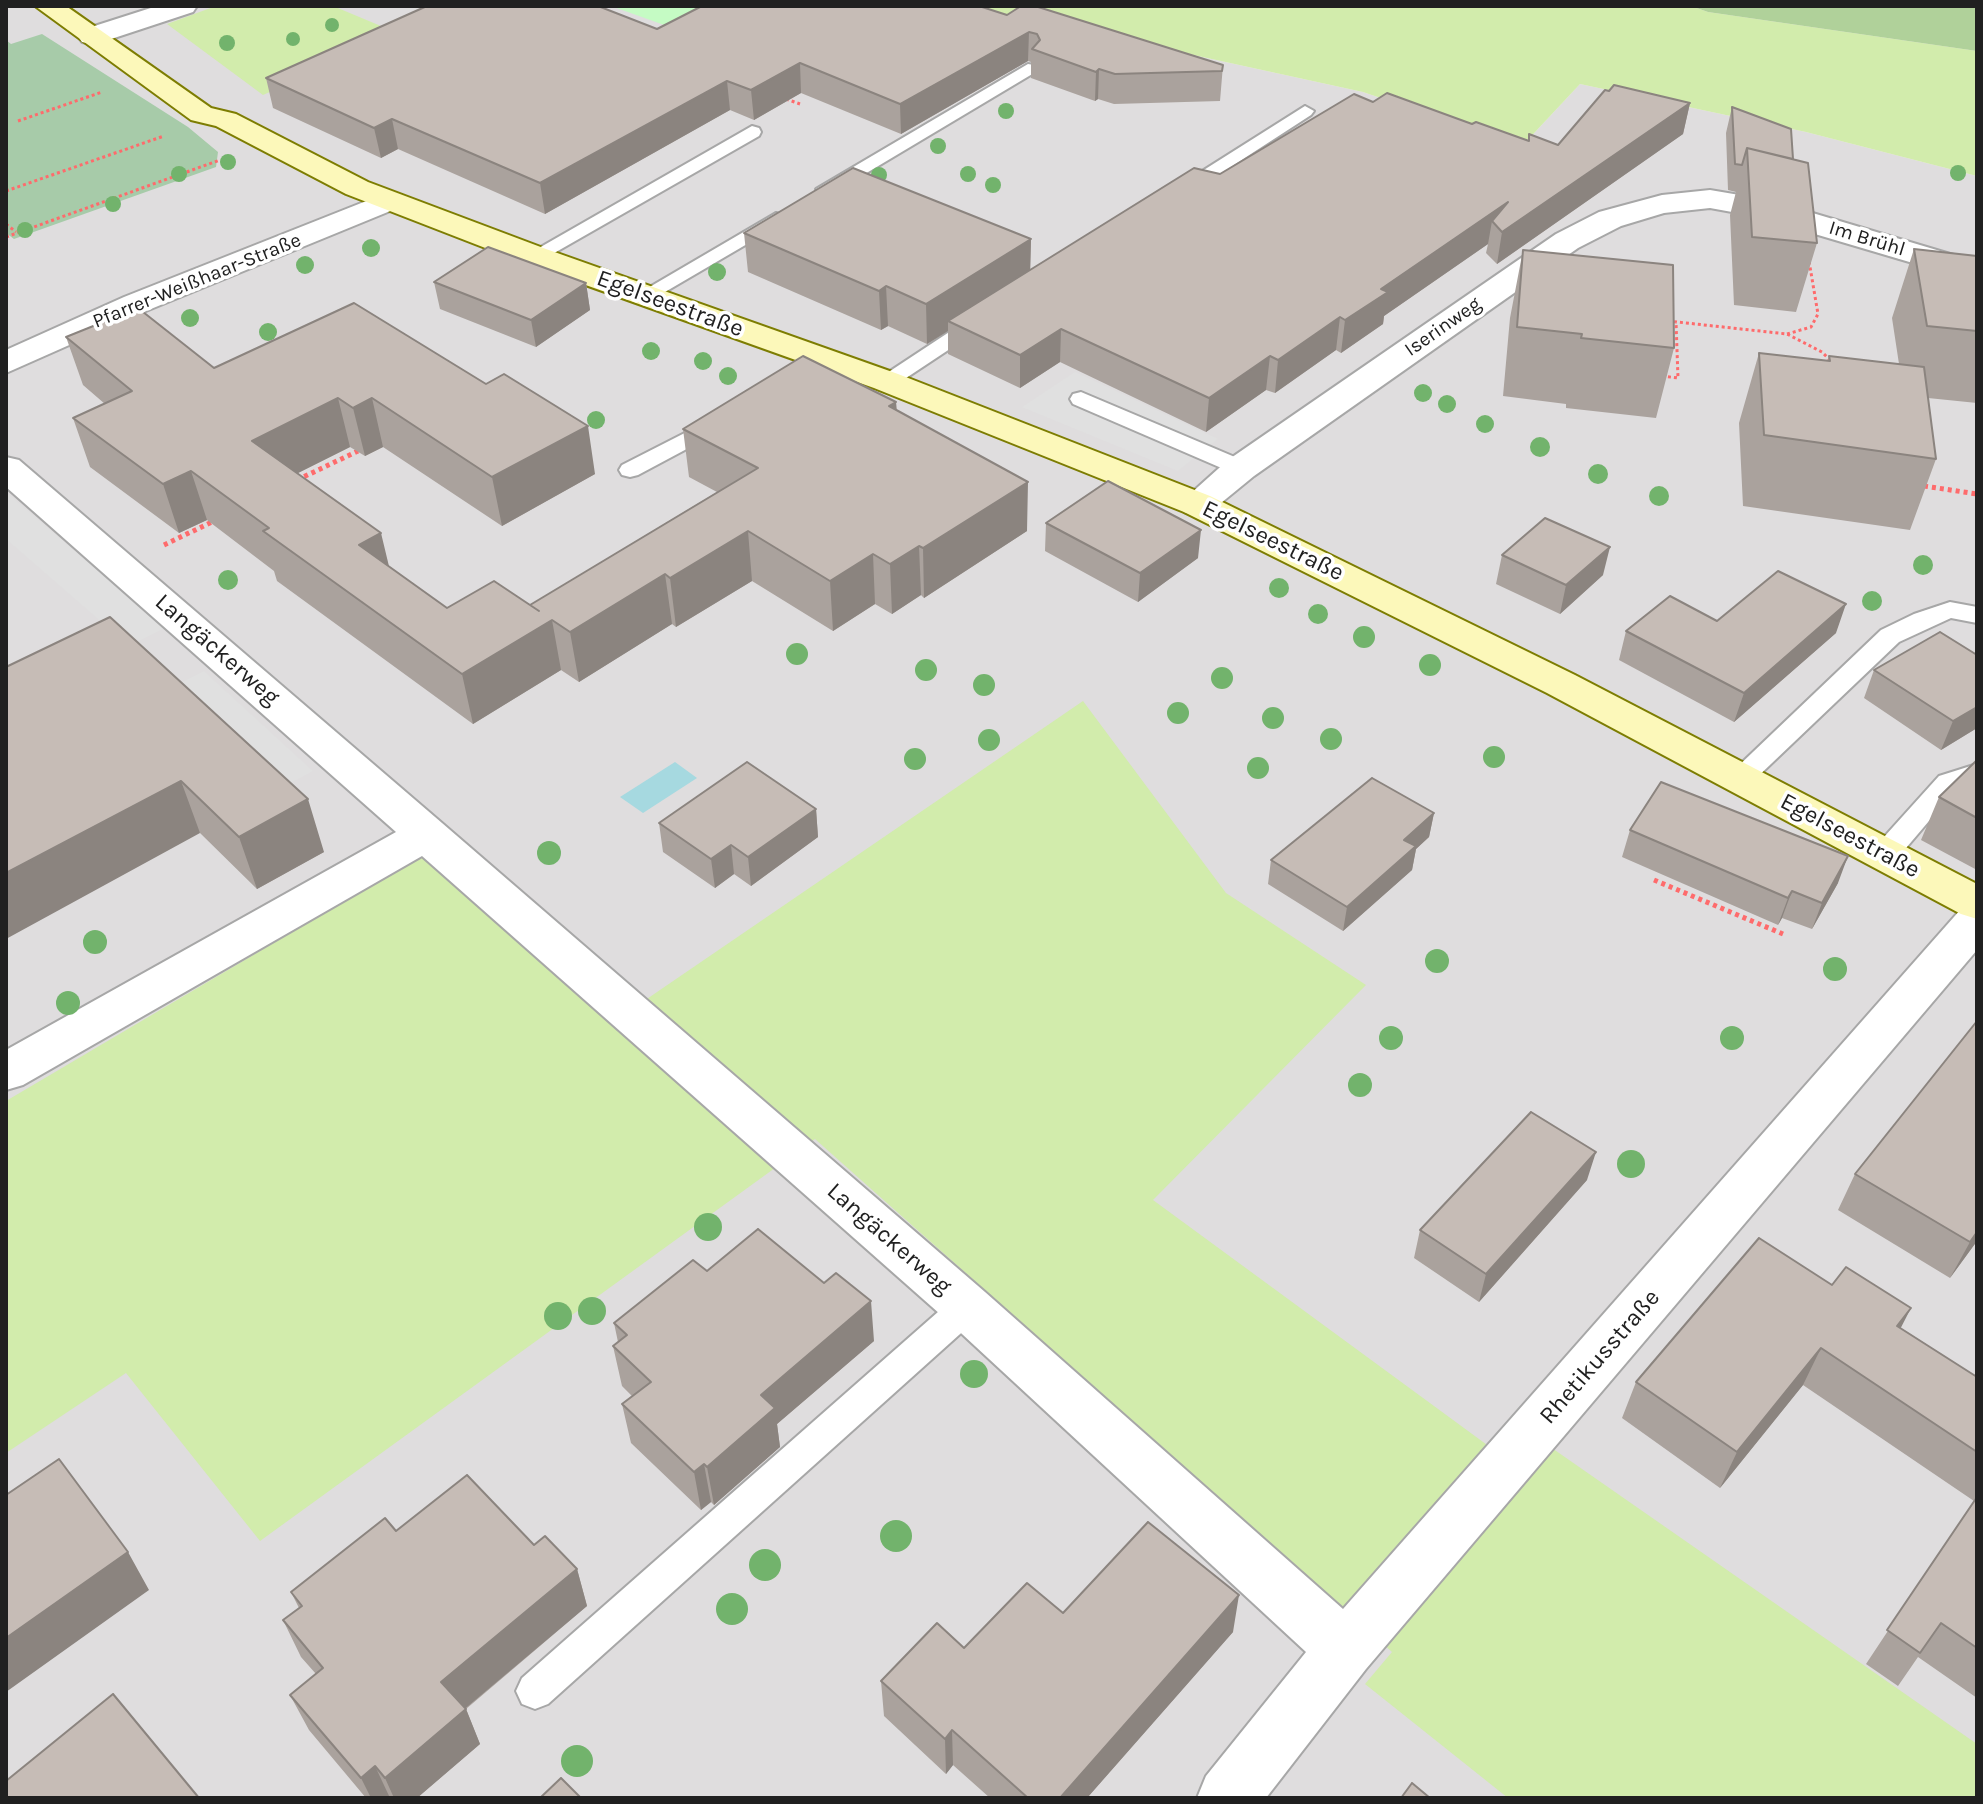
<!DOCTYPE html>
<meta charset="utf-8">
<style>
body{margin:0}
#map{position:relative;width:1983px;height:1804px;overflow:hidden;background:#f1ede7;font-family:Karla,sans-serif}
canvas{display:block}
.frame{position:absolute;inset:0;border:8px solid #202020;pointer-events:none}
</style>
<div id="map">
<canvas width="1983" height="1804"></canvas>
<div class="frame"></div>
</div>
<script>
const context = document.querySelector('canvas').getContext('2d');
context.lineJoin = 'round';
function fill(path, color) {
  context.fillStyle = color;
  context.fill(path, 'evenodd');
}
function toPath(rows) {
  const path = new Path2D();
  for (const r of rows) {
    path.moveTo(r[0], r[1]);
    for (let i = 2; i < r.length; i += 2) path.lineTo(r[i], r[i + 1]);
  }
  return path;
}
function stroke(path, color, width, dash) {
  context.strokeStyle = color;
  context.lineWidth = width;
  context.lineCap = dash ? 'butt' : 'round';
  context.setLineDash(dash || []);
  context.stroke(path);
}
function write(font, color, halo, rows, align = 'center') {
  context.font = font + ' Karla,sans-serif';
  context.lineWidth = 7;
  context.setLineDash([]);
  context.textBaseline = 'middle';
  context.strokeStyle = halo;
  context.fillStyle = color;
  for (const [text, x, y, turn = 0] of rows) {
    context.save();
    context.translate(x, y);
    context.rotate((+turn || 0) * Math.PI / 180);
    context.textAlign = isNaN(turn) ? turn : align;
    if (halo) context.strokeText(text, 0, 0);
    context.fillText(text, 0, 0);
    context.restore();
  }
}
const residential = toPath([
 [6,6,969,6,1363,92,1522,146,1580,84,1806,132,1977,176,1977,1798,6,1798]
]);
const grass = toPath([
 [216,6,333,6,400,34,263,95,167,24],
 [969,6,1691,6,1708,12,1977,51,1977,176,1806,132,1580,84,1522,146,1363,92],
 [1083,701,1226,893,1366,985,1153,1200,1524,1472,1549,1446,1977,1744,1977,1798,1508,1798,1365,1684,1392,1652,815,1139,260,1541,126,1373,6,1453,6,1101,421,856,619,1018]
]);
const forest = toPath([
 [1691,6,1977,6,1977,51,1708,12]
]);
const cemetery = toPath([
 [42,34,188,127,218,152,216,167,14,239,6,233,6,40,11,44]
]);
const park = toPath([
 [611,6,730,6,681,31]
]);
const parking = toPath([
 [1075,372,1218,439,1178,471,1022,407],
 [6,492,165,628,129,646,6,539],
 [204,671,313,771,275,791,166,690]
]);
const water = toPath([
 [675,762,697,778,643,813,620,797]
]);
const pathFar1 = toPath([
 [786,99,800,104],
 [18,121,102,92],
 [6,191,164,136],
 [6,224,16,232],
 [6,237,220,160],
 [1668,321,1787,334,1822,352,1832,362],
 [1787,334,1811,327,1818,314,1809,261],
 [1662,376,1678,378,1676,322]
]);
const path = toPath([
 [297,480,358,451],
 [1924,486,1977,494],
 [164,545,216,520],
 [1654,880,1783,934]
]);
const service = toPath([
 [1028,64,1034,65,1037,69,1034,73,833,193,819,193,816,189,1028,64],
 [1305,106,1314,111,1311,115,1186,196,1179,198,1169,192,1305,106],
 [752,126,759,128,761,132,759,136,542,260,535,262,525,256,752,126],
 [776,213,783,215,786,219,783,223,653,299,646,301,636,295,776,213],
 [979,315,989,321,986,325,894,386,886,387,875,381,972,317,979,315],
 [1081,392,1249,463,1252,468,1249,473,1233,473,1073,404,1070,399,1073,394,1081,392],
 [718,416,729,423,726,428,638,475,630,477,622,475,619,470,622,465,718,416],
 [1950,602,1977,607,1977,623,1951,618,1899,642,1750,784,1741,787,1732,784,1728,778,1732,772,1881,630,1914,614,1950,602],
 [1977,764,1977,782,1957,788,1895,861,1885,864,1875,861,1871,854,1875,847,1939,776,1977,764],
 [967,1293,979,1297,983,1307,979,1317,548,1704,535,1709,522,1704,516,1691,522,1678,955,1297,967,1293]
]);
const minor = toPath([
 [157,6,197,6,193,12,102,42,92,44,82,42,78,36,82,30,157,6],
 [1710,190,1769,200,1977,262,1977,282,1754,216,1710,208,1664,213,1621,226,1578,248,1254,476,1210,512,1197,515,1184,512,1179,504,1228,460,1556,234,1599,212,1662,195,1710,190],
 [389,192,400,195,404,201,400,207,146,311,6,373,6,350,124,297,389,192],
 [6,457,19,460,442,823,985,1292,1343,1609,1961,909,1977,904,1977,950,1366,1669,1266,1798,1197,1798,1206,1776,1306,1652,949,1322,422,856,23,1085,6,1090,6,1050,396,832,6,487,6,457]
]);
const secondary = toPath([
 [35,6,66,6,211,108,236,114,368,182,546,249,898,374,1210,496,1575,675,1977,884,1977,919,1961,914,1547,693,1184,512,874,388,524,263,346,194,216,126,191,120,35,6]
]);
const trees = [
 [332,25,7],
 [293,39,7],
 [227,43,8],
 [1006,111,8],
 [938,146,8],
 [228,162,8],
 [1958,173,8],
 [179,174,8],
 [968,174,8],
 [879,175,8],
 [993,185,8],
 [113,204,8],
 [25,230,8],
 [371,248,9],
 [305,265,9],
 [717,272,9],
 [190,318,9],
 [268,332,9],
 [651,351,9],
 [703,361,9],
 [728,376,9],
 [1423,393,9],
 [1447,404,9],
 [596,420,9],
 [1485,424,9],
 [1540,447,10],
 [1598,474,10],
 [1659,496,10],
 [1923,565,10],
 [228,580,10],
 [1279,588,10],
 [1872,601,10],
 [1318,614,10],
 [1364,637,11],
 [797,654,11],
 [1430,665,11],
 [926,670,11],
 [1222,678,11],
 [984,685,11],
 [1178,713,11],
 [1273,718,11],
 [1331,739,11],
 [989,740,11],
 [1494,757,11],
 [915,759,11],
 [1258,768,11],
 [549,853,12],
 [95,942,12],
 [1437,961,12],
 [1835,969,12],
 [68,1003,12],
 [1391,1038,12],
 [1732,1038,12],
 [1360,1085,12],
 [1631,1164,14],
 [708,1227,14],
 [592,1311,14],
 [558,1316,14],
 [974,1374,14],
 [896,1536,16],
 [765,1565,16],
 [732,1609,16],
 [577,1761,16]
];
const wall = toPath([
 [1007,15,1223,65,1220,101,1114,104,1098,99,1095,101,1031,78,1031,62,1028,61,901,134,801,93,754,120,730,110,545,214,398,149,381,158,273,108,266,78,657,29],
 [1373,102,1472,124,1528,141,1529,134,1558,145,1690,103,1683,134,1497,264,1486,253,1488,244,1384,316,1383,324,1341,353,1336,350,1275,393,1266,390,1206,432,1060,362,1020,388,948,354,948,331,927,344,888,326,881,330,748,272,744,233,1031,239,1030,270,1220,174],
 [1732,107,1793,159,1817,243,1796,312,1734,305,1730,215,1736,192,1728,190,1726,133],
 [1914,249,1977,256,1977,403,1928,398,1936,459,1910,530,1743,506,1739,423,1759,353,1828,361,1829,356,1899,364,1892,318],
 [1523,250,1674,348,1656,418,1566,408,1566,404,1503,396,1510,318],
 [434,282,586,283,590,310,536,347,440,309],
 [354,303,595,474,502,526,383,447,365,456,350,447,298,473,389,566,447,608,530,605,717,492,689,477,683,429,896,402,897,411,1027,531,924,598,921,595,892,614,875,604,833,631,752,581,676,627,672,624,579,682,561,670,473,724,277,581,274,571,207,520,179,533,90,467,73,418,105,404,83,385,66,337,214,368],
 [1046,523,1198,558,1138,602,1045,551],
 [1502,555,1603,575,1560,614,1496,584],
 [1717,621,1836,633,1734,722,1619,660,1626,631],
 [6,667,324,852,257,889,200,833],
 [1874,670,1977,728,1941,750,1864,698],
 [1977,760,1977,870,1921,840,1939,797],
 [816,809,818,837,751,886,734,874,715,888,663,852,659,823],
 [1434,813,1429,837,1416,849,1412,870,1343,931,1268,884,1271,860],
 [1630,830,1838,883,1812,929,1782,918,1778,925,1622,857],
 [1855,1174,1977,1241,1950,1278,1838,1210],
 [1587,1180,1479,1302,1414,1258,1420,1230],
 [707,1271,874,1341,777,1424,780,1447,714,1505,711,1502,701,1510,631,1443,622,1404,632,1396,622,1386,613,1346,618,1342,614,1323],
 [1901,1328,1977,1377,1977,1698,1918,1657,1898,1686,1866,1664,1974,1501,1803,1385,1720,1488,1622,1418,1636,1382],
 [396,1531,534,1545,577,1569,587,1606,466,1709,480,1744,417,1798,366,1798,309,1730,290,1695,316,1674,301,1657,283,1620,299,1608,291,1592],
 [1063,1613,1233,1632,1087,1798,990,1798,953,1765,946,1774,884,1716,881,1681,964,1648]
]);
const shadedWall = toPath([
 [1029,32,1028,61,901,134,900,104],
 [800,63,801,93,754,120,751,90],
 [1099,69,1098,99,1095,101,1096,72],
 [727,81,730,110,545,214,540,183],
 [1690,103,1683,134,1497,264,1502,232,1492,221,1488,244,1384,316,1383,324,1341,353,1345,320,1381,289,1508,202],
 [392,119,398,149,381,158,374,128],
 [1031,239,1030,278,948,321,948,331,927,344,926,304],
 [586,283,590,310,536,347,531,320],
 [886,286,888,326,881,330,879,291],
 [1340,317,1336,350,1275,393,1278,360],
 [1061,329,1060,362,1020,388,1020,355],
 [1270,356,1266,390,1206,432,1209,398],
 [338,398,350,447,266,489,252,441],
 [372,398,383,447,365,456,353,408],
 [896,402,898,450,889,406],
 [588,426,595,474,502,526,492,477],
 [191,471,207,520,179,533,163,484],
 [1028,482,1027,531,924,598,923,548],
 [1201,530,1198,558,1138,602,1140,573],
 [748,531,752,581,676,627,670,578],
 [381,533,393,583,359,545],
 [919,546,921,595,892,614,890,564],
 [1610,547,1603,575,1560,614,1566,585],
 [873,554,875,604,833,631,830,581],
 [665,574,672,624,579,682,570,632],
 [1846,604,1836,633,1734,722,1744,693],
 [552,620,561,670,473,724,462,674],
 [1977,707,1977,728,1941,750,1953,721],
 [181,781,200,833,6,939,6,873],
 [308,799,324,852,257,889,239,837],
 [816,809,818,837,751,886,748,857],
 [1434,813,1429,837,1416,849,1412,870,1343,931,1347,907,1404,840],
 [731,845,734,874,715,888,711,859],
 [1848,856,1838,883,1812,929,1822,903],
 [1792,891,1782,918,1778,925,1788,898],
 [1596,1152,1587,1180,1479,1302,1486,1274],
 [1977,1232,1977,1241,1950,1278,1970,1242],
 [871,1301,874,1341,777,1424,780,1447,714,1505,707,1467,761,1395],
 [1911,1308,1892,1345,1897,1326],
 [1821,1348,1803,1385,1720,1488,1737,1452],
 [704,1464,711,1502,701,1510,694,1472],
 [128,1552,149,1590,6,1692,6,1638],
 [577,1569,587,1606,455,1717,441,1682],
 [1239,1595,1233,1632,1087,1798,1060,1798],
 [466,1709,480,1744,417,1798,394,1798,385,1778],
 [952,1730,953,1765,946,1774,945,1739],
 [375,1766,390,1798,371,1798,361,1778]
]);
const building = toPath([
 [427,6,598,6,657,29,702,6,979,6,1007,15,1021,6,1035,6,1223,65,1222,71,1115,74,1099,69,1096,72,1032,49,1040,40,1037,34,1029,32,900,104,800,63,751,90,727,81,540,183,392,119,374,128,266,78,427,6],
 [1614,85,1690,103,1502,232,1492,221,1508,202,1381,289,1388,292,1345,320,1340,317,1278,360,1270,356,1209,398,1061,329,1020,355,948,321,1194,168,1220,174,1354,94,1373,102,1387,93,1472,124,1476,122,1529,141,1529,134,1558,145,1605,90,1609,91,1614,85],
 [1732,107,1791,129,1793,159,1747,148,1742,165,1735,164,1732,107],
 [1747,148,1808,163,1817,243,1752,237,1747,148],
 [853,168,1031,239,926,304,886,286,879,291,744,233,853,168],
 [488,247,586,283,531,320,434,282,488,247],
 [1914,249,1977,256,1977,331,1927,326,1914,249],
 [1523,250,1673,265,1674,348,1581,338,1582,334,1517,327,1523,250],
 [354,303,486,384,504,374,588,426,492,477,372,398,353,408,338,398,252,441,381,533,359,545,447,608,494,581,539,611,530,605,758,468,683,429,803,356,896,402,889,406,1028,482,923,548,919,546,890,564,873,554,830,581,748,531,670,578,665,574,570,632,552,620,462,674,263,531,269,528,191,471,163,484,73,418,132,391,66,337,138,308,214,368,354,303],
 [1759,353,1830,361,1829,356,1924,367,1936,459,1764,435,1759,353],
 [1108,481,1201,530,1140,573,1046,523,1108,481],
 [1545,518,1610,547,1566,585,1502,555,1545,518],
 [1778,571,1846,604,1744,693,1626,631,1670,596,1717,621,1778,571],
 [110,617,308,799,239,837,181,781,6,873,6,667,110,617],
 [1940,632,1977,655,1977,707,1953,721,1874,670,1940,632],
 [1977,760,1977,818,1939,797,1977,760],
 [747,762,816,809,748,857,731,845,711,859,659,823,747,762],
 [1372,778,1434,813,1404,840,1416,846,1347,907,1271,860,1372,778],
 [1661,782,1848,856,1822,903,1792,891,1788,898,1630,830,1661,782],
 [1977,1021,1977,1232,1970,1242,1855,1174,1977,1021],
 [1531,1112,1596,1152,1486,1274,1420,1230,1531,1112],
 [758,1229,824,1283,836,1273,871,1301,761,1395,775,1408,707,1467,704,1464,694,1472,622,1404,651,1382,613,1346,627,1335,614,1323,693,1260,707,1271,758,1229],
 [1759,1238,1832,1285,1846,1267,1911,1308,1897,1326,1977,1377,1977,1452,1821,1348,1737,1452,1636,1382,1759,1238],
 [59,1459,128,1552,6,1638,6,1495,59,1459],
 [467,1475,534,1545,545,1536,577,1569,441,1682,466,1709,385,1778,375,1766,361,1778,290,1695,323,1668,283,1620,302,1606,291,1592,385,1518,396,1531,467,1475],
 [1977,1497,1977,1648,1941,1623,1920,1653,1887,1630,1977,1497],
 [1148,1522,1239,1595,1060,1798,1028,1798,952,1730,945,1739,881,1681,937,1623,964,1648,1027,1583,1063,1613,1148,1522],
 [113,1694,199,1798,6,1798,6,1781,113,1694],
 [561,1778,581,1798,540,1798,561,1778],
 [1412,1783,1430,1798,1401,1798,1412,1783]
]);
const farStreetnames = [
 ["Im Brühl",1867,239,17],
 ["Pfarrer-Weißhaar-Straße",197,281,-22],
 ["Iserinweg",1443,327,-35]
];
const streetNames = [
 ["Egelseestraße",670,304,20],
 ["Egelseestraße",1273,541,26],
 ["Langäckerweg",217,650,41],
 ["Egelseestraße",1850,836,28],
 ["Langäckerweg",889,1239,41],
 ["Rhetikusstraße",1600,1357,-49]
];
fill(residential, '#dfddde');
fill(grass, '#d2ecac');
fill(forest, '#b0d19a');
fill(cemetery, '#a7cba9');
fill(park, '#c5fbc4');
fill(parking, '#e0e0e0');
fill(water, '#a6d9e0');
stroke(service, '#a7a7a7', 4);
stroke(minor, '#a7a7a7', 4);
stroke(secondary, '#7d7d02', 4);
stroke(pathFar1, '#fe6b6c', 3, [3, 3]);
stroke(path, '#fe6b6c', 5, [4, 4]);
fill(service, '#fff');
fill(minor, '#fff');
fill(secondary, '#fcf8ba');
context.fillStyle = '#72b36c';
for (const [x, y, r] of trees) {
  context.beginPath();
  context.arc(x, y, r, 0, 2 * Math.PI);
  context.fill();
}
fill(wall, '#aaa29d');
fill(shadedWall, '#8b847f');
fill(building, '#c6bcb6');
stroke(building, '#8b847f', 2);
write('20px', '#202020', '#fff', farStreetnames);
write('24px', '#202020', '#fff', streetNames);
</script>
